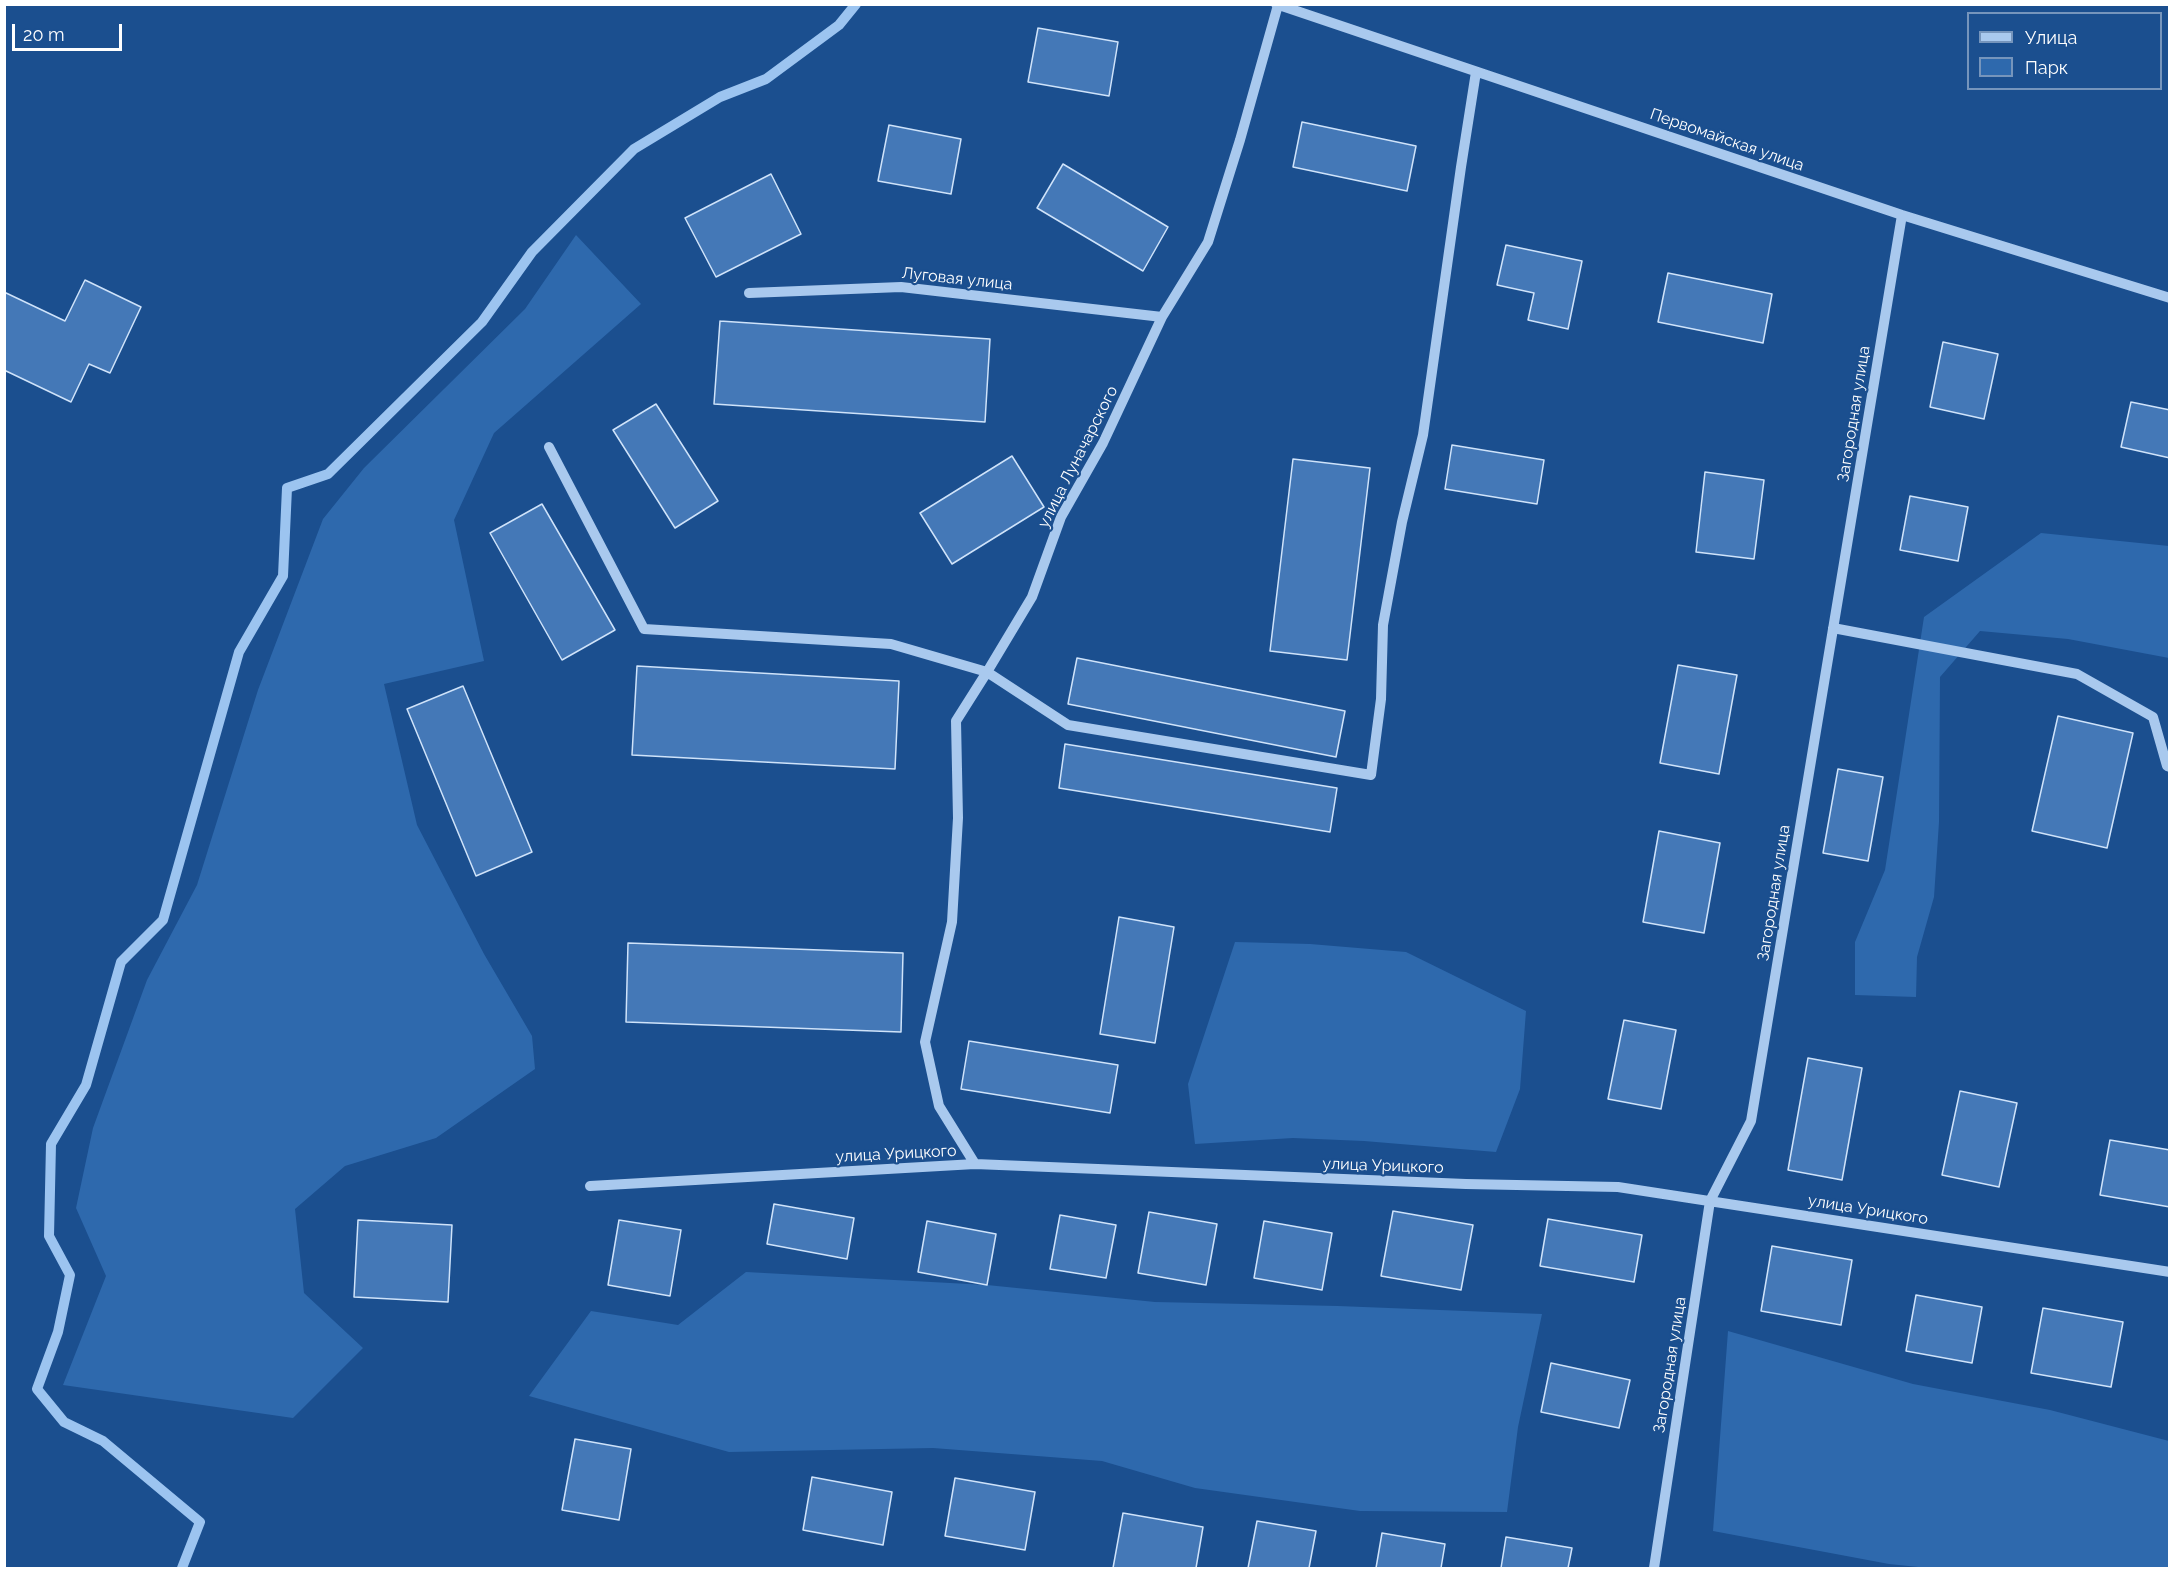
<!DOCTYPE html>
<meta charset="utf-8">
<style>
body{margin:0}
#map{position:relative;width:2174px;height:1573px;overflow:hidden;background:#1b4f8f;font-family:Raleway,sans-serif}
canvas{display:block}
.frame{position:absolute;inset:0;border:6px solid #fff;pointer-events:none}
.legend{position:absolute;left:1967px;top:12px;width:195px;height:78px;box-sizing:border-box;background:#1b4f8f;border:2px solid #7695bc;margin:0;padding:8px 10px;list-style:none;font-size:18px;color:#fff}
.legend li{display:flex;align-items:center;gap:12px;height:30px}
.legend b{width:30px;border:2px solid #7695bc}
.scale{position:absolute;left:12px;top:24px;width:110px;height:27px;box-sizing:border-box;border:3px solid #fff;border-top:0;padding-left:8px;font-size:18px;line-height:21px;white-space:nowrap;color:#fff;-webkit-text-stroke:4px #1b4f8f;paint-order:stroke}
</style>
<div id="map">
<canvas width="2174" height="1573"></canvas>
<div class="frame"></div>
<ul class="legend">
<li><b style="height:8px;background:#a9c9ee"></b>Улица</li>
<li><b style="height:16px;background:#2e69ad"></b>Парк</li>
</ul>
<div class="scale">20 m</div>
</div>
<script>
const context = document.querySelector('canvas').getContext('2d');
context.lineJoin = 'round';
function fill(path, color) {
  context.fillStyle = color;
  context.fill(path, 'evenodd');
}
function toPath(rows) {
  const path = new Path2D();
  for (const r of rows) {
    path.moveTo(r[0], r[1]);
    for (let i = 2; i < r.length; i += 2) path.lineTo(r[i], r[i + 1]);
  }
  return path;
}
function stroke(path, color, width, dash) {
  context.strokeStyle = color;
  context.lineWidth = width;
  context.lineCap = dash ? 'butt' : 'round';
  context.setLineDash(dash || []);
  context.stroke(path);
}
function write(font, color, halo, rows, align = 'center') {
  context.font = font + ' Raleway,sans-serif';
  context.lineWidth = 4.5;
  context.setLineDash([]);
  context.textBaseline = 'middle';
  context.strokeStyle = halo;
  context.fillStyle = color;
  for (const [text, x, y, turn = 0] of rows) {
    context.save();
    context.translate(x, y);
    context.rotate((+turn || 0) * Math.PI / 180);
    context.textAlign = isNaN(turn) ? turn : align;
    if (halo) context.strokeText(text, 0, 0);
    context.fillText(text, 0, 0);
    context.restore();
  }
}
const green = toPath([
 [576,235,641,304,494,433,454,520,484,661,384,684,417,825,484,954,532,1036,535,1069,436,1138,345,1166,295,1209,304,1293,363,1348,293,1418,63,1385,106,1276,76,1208,93,1128,147,980,197,885,258,690,323,519,364,468,525,309],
 [2041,533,2169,546,2169,658,2068,639,1980,631,1940,677,1939,822,1934,897,1917,957,1916,997,1855,995,1855,942,1885,870,1924,617],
 [1235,942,1310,944,1406,952,1526,1011,1520,1089,1496,1152,1364,1141,1293,1138,1195,1144,1188,1084],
 [746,1272,987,1285,1155,1302,1338,1306,1542,1314,1518,1427,1507,1512,1360,1511,1195,1488,1102,1461,933,1448,729,1452,529,1396,591,1311,678,1325],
 [1728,1331,1913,1384,2050,1410,2169,1441,2169,1568,1928,1568,1889,1564,1713,1531]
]);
const stream = toPath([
 [182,1568,200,1522,103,1441,64,1422,37,1389,58,1332,70,1275,49,1236,51,1144,86,1085,121,962,163,920,239,652,283,576,287,488,328,474,482,322,532,252,634,149,720,97,766,79,839,25,856,4]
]);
const building = toPath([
 [1038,28,1118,42,1109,96,1028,82,1038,28],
 [1302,122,1416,146,1407,191,1293,167,1302,122],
 [889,125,961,139,951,194,878,181,889,125],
 [1063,164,1168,227,1143,271,1037,208,1063,164],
 [771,174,801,234,716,277,685,218,771,174],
 [1506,245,1582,261,1568,329,1528,320,1534,293,1497,285,1506,245],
 [1668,273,1772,294,1763,343,1658,322,1668,273],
 [85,280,141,307,110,373,89,364,71,402,4,370,4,292,65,321,85,280],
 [720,321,990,339,985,422,714,404,720,321],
 [1943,342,1998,354,1984,419,1930,407,1943,342],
 [2131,402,2170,410,2170,458,2121,447,2131,402],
 [656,404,718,501,675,528,613,430,656,404],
 [1452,445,1544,460,1537,504,1445,489,1452,445],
 [1012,456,1044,507,952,564,920,513,1012,456],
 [1293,459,1370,468,1347,660,1270,651,1293,459],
 [1705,472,1764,480,1754,559,1696,552,1705,472],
 [1910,496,1968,507,1958,561,1900,550,1910,496],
 [542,504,615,630,562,660,490,533,542,504],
 [1077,658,1345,711,1336,757,1068,704,1077,658],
 [1678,665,1737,675,1719,774,1660,763,1678,665],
 [637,666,899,681,895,769,632,755,637,666],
 [463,686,532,852,476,876,407,709,463,686],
 [2058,716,2133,733,2107,848,2032,831,2058,716],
 [1065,744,1337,788,1330,832,1059,788,1065,744],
 [1838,769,1883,777,1868,861,1823,853,1838,769],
 [1659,831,1720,843,1704,933,1643,922,1659,831],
 [1119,917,1174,927,1155,1043,1100,1034,1119,917],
 [628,943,903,953,901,1032,626,1022,628,943],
 [1624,1020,1676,1030,1661,1109,1608,1099,1624,1020],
 [969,1041,1118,1065,1110,1113,961,1089,969,1041],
 [1808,1058,1862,1068,1842,1180,1788,1170,1808,1058],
 [1960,1091,2017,1103,1999,1187,1942,1175,1960,1091],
 [2110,1140,2170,1150,2170,1207,2100,1195,2110,1140],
 [774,1204,854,1218,847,1259,767,1244,774,1204],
 [1393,1211,1473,1225,1461,1290,1381,1276,1393,1211],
 [1149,1212,1217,1224,1206,1285,1138,1273,1149,1212],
 [1060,1215,1116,1225,1106,1278,1050,1269,1060,1215],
 [1548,1219,1642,1235,1634,1282,1540,1266,1548,1219],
 [358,1220,452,1225,448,1302,354,1297,358,1220],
 [619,1220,681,1230,670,1296,608,1285,619,1220],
 [927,1221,996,1234,987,1285,918,1272,927,1221],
 [1264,1221,1332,1233,1322,1290,1254,1278,1264,1221],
 [1772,1246,1852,1260,1841,1325,1761,1311,1772,1246],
 [1916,1295,1982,1307,1972,1363,1906,1351,1916,1295],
 [2043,1308,2123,1322,2111,1387,2031,1373,2043,1308],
 [1551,1363,1630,1380,1619,1428,1541,1412,1551,1363],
 [575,1439,631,1449,619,1520,562,1510,575,1439],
 [812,1477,892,1492,883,1545,803,1530,812,1477],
 [955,1478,1035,1492,1025,1550,945,1536,955,1478],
 [1123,1513,1203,1527,1196,1568,1113,1568,1123,1513],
 [1257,1521,1316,1531,1309,1568,1248,1568,1257,1521],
 [1382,1533,1445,1544,1441,1568,1376,1568,1382,1533],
 [1506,1537,1572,1548,1568,1568,1501,1568,1506,1537]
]);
const minor = toPath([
 [1276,4,1902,215,2170,298],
 [749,293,901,287,1162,317],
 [549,447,644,629,891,644,987,672,1068,725,1371,775,1381,699,1383,625,1402,522,1423,435,1461,167,1476,72],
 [1833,628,2077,674,2153,717,2167,766,2170,767],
 [975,1164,939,1106,925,1042,952,922,958,818,956,721,987,672,1032,597,1061,517,1103,443,1162,317,1208,242,1240,140,1278,5],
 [590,1186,975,1164,1466,1184,1618,1187,2170,1272],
 [1654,1568,1710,1201,1751,1121,1902,215]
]);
const streetNames = [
 ["Первомайская улица",1727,140,19],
 ["Луговая улица",957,279,6],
 ["Загородная улица",1854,414,-81],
 ["улица Луначарского",1078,457,-63],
 ["Загородная улица",1774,893,-81],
 ["улица Урицкого",896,1154,-3],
 ["улица Урицкого",1383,1166,2],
 ["улица Урицкого",1868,1210,9],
 ["Загородная улица",1670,1365,-81]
];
fill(green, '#2e69ad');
stroke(stream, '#9cc4f0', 10);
fill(building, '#4478b7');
stroke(building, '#cfe3fa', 1.5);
stroke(minor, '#a9c9ee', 10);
write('16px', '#fff', '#1b4f8f', streetNames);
</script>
